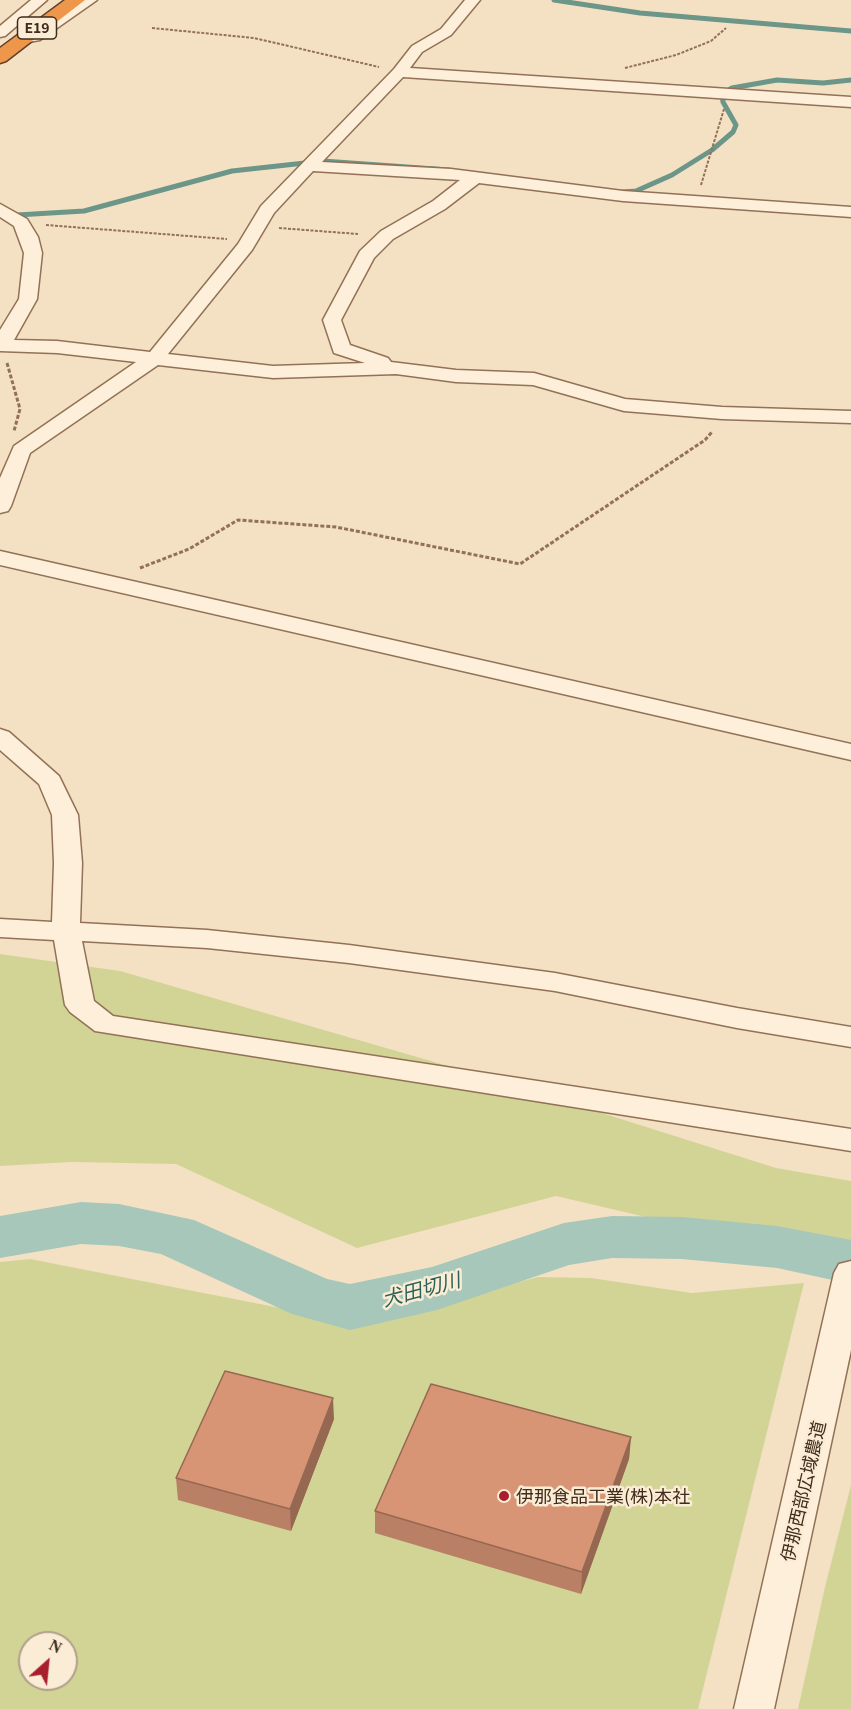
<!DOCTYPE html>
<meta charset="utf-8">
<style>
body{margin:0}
#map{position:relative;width:851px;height:1709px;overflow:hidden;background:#f4e1c4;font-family:Georgia,serif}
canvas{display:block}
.north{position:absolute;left:18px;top:1631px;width:60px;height:60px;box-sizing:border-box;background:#faecd5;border:2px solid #b09f8b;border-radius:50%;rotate:27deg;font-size:16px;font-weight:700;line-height:24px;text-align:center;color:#402b1d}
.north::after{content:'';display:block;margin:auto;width:21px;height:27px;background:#a91e2c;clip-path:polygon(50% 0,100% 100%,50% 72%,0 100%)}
</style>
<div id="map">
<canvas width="851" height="1709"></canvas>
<div class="north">N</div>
</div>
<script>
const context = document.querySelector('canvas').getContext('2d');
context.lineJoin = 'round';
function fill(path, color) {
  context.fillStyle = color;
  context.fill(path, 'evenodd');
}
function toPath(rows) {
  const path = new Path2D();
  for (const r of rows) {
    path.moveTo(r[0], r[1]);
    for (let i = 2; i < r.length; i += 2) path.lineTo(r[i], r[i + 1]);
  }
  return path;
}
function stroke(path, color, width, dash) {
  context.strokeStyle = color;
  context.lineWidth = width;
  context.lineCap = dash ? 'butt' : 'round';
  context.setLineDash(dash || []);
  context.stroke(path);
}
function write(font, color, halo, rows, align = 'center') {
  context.font = font + ' Georgia,"Noto Sans JP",serif';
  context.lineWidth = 5;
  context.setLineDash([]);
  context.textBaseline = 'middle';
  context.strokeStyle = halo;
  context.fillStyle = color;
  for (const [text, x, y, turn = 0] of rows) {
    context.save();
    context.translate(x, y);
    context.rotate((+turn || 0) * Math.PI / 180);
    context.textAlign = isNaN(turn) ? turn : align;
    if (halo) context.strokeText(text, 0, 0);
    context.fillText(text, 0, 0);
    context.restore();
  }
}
const green = toPath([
 [0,954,120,971,507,1083,776,1168,851,1181,851,1265,556,1196,357,1248,176,1164,71,1162,0,1166],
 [30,1259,362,1324,538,1277,591,1278,692,1293,804,1283,698,1709,0,1709,0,1262],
 [30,1643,66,1643,66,1679,30,1679],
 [851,1485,851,1709,798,1709,825,1587]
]);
const stream = toPath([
 [554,0,640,13,851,31],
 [622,192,636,191,672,175,712,150,733,132,736,125,723,102,722,94,732,88,777,80,823,83,851,80],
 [0,216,84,211,232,171,323,161,449,170]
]);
const river = toPath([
 [81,1202,119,1204,194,1220,327,1279,350,1284,432,1267,564,1223,612,1216,682,1217,777,1226,851,1240,851,1284,777,1268,682,1259,612,1258,569,1265,437,1310,350,1330,292,1314,161,1254,119,1246,81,1244,0,1258,0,1216,81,1202]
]);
const pathFar1 = toPath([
 [152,28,254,38,379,67],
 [625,68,676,55,711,41,726,28],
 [701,185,724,109],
 [46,225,227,239],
 [279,228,358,234]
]);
const path = toPath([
 [7,363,20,409,14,431],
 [140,568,189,549,238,520,336,527,520,564,705,440,712,432]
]);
const minor = toPath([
 [31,0,47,0,5,36,0,37,0,26,31,0],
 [81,0,97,0,40,40,23,43,16,39,18,36,31,33,81,0],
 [465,0,480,0,451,35,422,52,410,68,851,97,851,107,403,77,322,162,451,169,623,191,851,207,851,217,623,201,479,183,445,209,393,239,374,258,341,320,350,345,388,358,391,362,456,370,534,373,625,399,722,407,851,411,851,423,722,419,624,411,533,385,456,382,396,374,273,378,158,365,30,453,11,506,8,511,0,513,0,478,14,446,136,362,57,353,0,351,0,330,19,299,24,253,14,226,0,217,0,204,27,219,38,237,42,253,37,299,14,340,57,341,150,352,238,244,261,206,394,69,412,46,441,29,465,0],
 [313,171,460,180,433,201,381,231,360,251,323,320,334,353,365,363,273,366,168,354,252,250,274,213,313,171],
 [0,551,851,744,851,760,0,565,0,551],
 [0,729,9,732,59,776,78,815,82,863,80,923,207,930,349,945,555,973,737,1008,851,1027,851,1047,737,1028,555,991,349,963,207,948,82,941,94,1001,113,1016,851,1129,851,1151,95,1031,70,1012,65,1005,54,940,0,937,0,919,52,922,54,863,52,815,39,784,0,750,0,729],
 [851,1261,851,1350,774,1709,734,1709,834,1273,839,1264,851,1261]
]);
const highway = toPath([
 [65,0,85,0,6,61,0,63,0,48,65,0]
]);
const wall = toPath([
 [334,1419,291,1531,178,1500,176,1478],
 [631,1437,629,1459,581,1594,375,1533,375,1511]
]);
const shadedWall = toPath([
 [333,1398,334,1419,291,1531,290,1509],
 [631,1437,629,1459,581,1594,582,1572]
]);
const building = toPath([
 [225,1371,333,1398,290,1509,176,1478,225,1371],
 [431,1384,631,1437,582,1572,375,1511,431,1384]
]);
const markers = [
 [504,1496,6,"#a91e2c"]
];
const shields = [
 [37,28,39]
];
const shieldNames = [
 ["E19",37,28]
];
const nearStreetnames = [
 ["伊那西部広域農道",803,1491,-77]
];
const nearPoinames = [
 ["伊那食品工業(株)本社",516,1496]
];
const nearWaternames = [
 ["犬田切川",421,1289,-15]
];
fill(green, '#d2d496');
stroke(stream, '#6b9688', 5);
fill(river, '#a6c7ba');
stroke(minor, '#927157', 3);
stroke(highway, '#5f3f2c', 3);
stroke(pathFar1, '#927157', 2, [3, 1.5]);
stroke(path, '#927157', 3, [4, 2]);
fill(minor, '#fdefd9');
fill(highway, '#ee974a');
fill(wall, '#b98065');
fill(shadedWall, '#966852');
fill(building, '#d79575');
stroke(building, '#966852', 1.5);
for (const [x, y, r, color] of markers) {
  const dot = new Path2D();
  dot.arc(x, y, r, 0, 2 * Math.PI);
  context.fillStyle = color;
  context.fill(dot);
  stroke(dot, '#faecd5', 2);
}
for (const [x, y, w] of shields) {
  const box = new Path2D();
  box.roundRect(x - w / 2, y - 11, w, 22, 4.5);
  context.fillStyle = '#faecd5';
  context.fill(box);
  stroke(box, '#402b1d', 1.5);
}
write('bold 14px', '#402b1d', null, shieldNames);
write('18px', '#402b1d', '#faecd5', nearStreetnames);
write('18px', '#402b1d', '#faecd5', nearPoinames, 'left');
write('italic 20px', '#2a6159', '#faecd5', nearWaternames);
</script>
